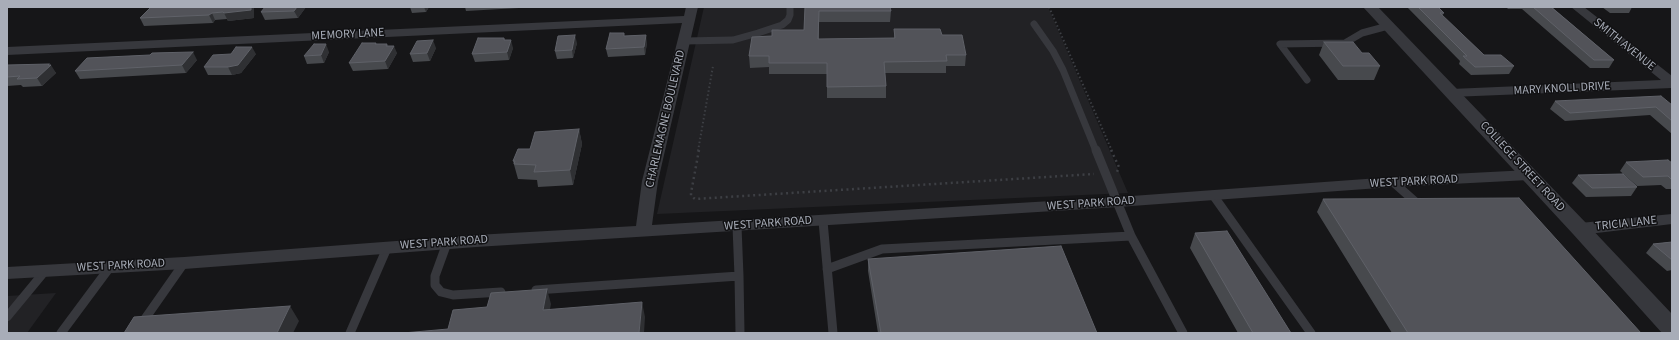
<!DOCTYPE html>
<style>
body{margin:0}
#map{position:relative;width:1679px;height:340px;overflow:hidden;background:#161618;font-family:"Source Sans 3",sans-serif}
canvas{display:block}
.frame{position:absolute;inset:0;border:8px solid #a8adb8;pointer-events:none}
</style>
<div id="map">
<canvas width="1679" height="340"></canvas>
<div class="frame"></div>
</div>
<script>
const context = document.querySelector('canvas').getContext('2d');
context.lineJoin = 'round';
function fill(path, color) {
  context.fillStyle = color;
  context.fill(path, 'evenodd');
}
function toPath(rows) {
  const path = new Path2D();
  for (const r of rows) {
    path.moveTo(r[0], r[1]);
    for (let i = 2; i < r.length; i += 2) path.lineTo(r[i], r[i + 1]);
  }
  return path;
}
function stroke(path, color, width, dash) {
  context.strokeStyle = color;
  context.lineWidth = width;
  context.lineCap = dash ? 'butt' : 'round';
  context.setLineDash(dash || []);
  context.stroke(path);
}
function write(font, color, halo, rows, align = 'center') {
  context.font = font + ' "Source Sans 3",sans-serif';
  context.lineWidth = 3;
  context.setLineDash([]);
  context.textBaseline = 'middle';
  context.strokeStyle = halo;
  context.fillStyle = color;
  for (const [text, x, y, turn = 0] of rows) {
    context.save();
    context.translate(x, y);
    context.rotate((+turn || 0) * Math.PI / 180);
    context.textAlign = isNaN(turn) ? turn : align;
    if (halo) context.strokeText(text, 0, 0);
    context.fillText(text, 0, 0);
    context.restore();
  }
}
const built = toPath([
 [704,7,1048,7,1128,193,657,214],
 [56,293,27,333,7,333,7,296]
]);
const pathFar1 = toPath([
 [1049,7,1112,151],
 [698,151,713,66]
]);
const path = toPath([
 [699,150,691,193,691,196,695,199,1094,174],
 [1111,150,1119,167,1117,172]
]);
const serviceFar1 = toPath([
 [1034,24,1053,51,1063,70,1096,151],
 [685,41,733,40,758,33,782,25,788,20,790,15,790,7],
 [1307,80,1280,44,1345,43,1362,33,1388,26]
]);
const service = toPath([
 [1393,182,1419,205],
 [1213,195,1311,333],
 [823,221,833,333],
 [1131,236,1183,333],
 [447,243,435,276,435,285,441,292,453,295,501,292],
 [827,269,882,249,1131,236,1096,150],
 [739,276,740,333],
 [536,290,739,276,737,226],
 [7,317,45,271],
 [61,333,110,267],
 [135,333,184,263],
 [350,333,387,248]
]);
const minor = toPath([
 [686,7,698,7,658,181,652,225,1118,197,1393,177,1529,170,1534,172,1537,175,1534,178,1529,180,1393,187,1118,207,476,247,184,269,7,279,7,267,184,257,476,235,636,226,642,181,682,23,7,55,7,47,684,16,686,7],
 [1571,7,1584,7,1672,76,1672,88,1451,97,1446,96,1444,93,1446,90,1451,89,1661,80,1571,7],
 [1672,214,1672,224,1580,235,1574,233,1572,229,1574,225,1580,223,1672,214]
]);
const tertiary = toPath([
 [1363,7,1378,7,1587,224,1672,314,1672,333,1662,333,1573,234,1363,7]
]);
const wall = toPath([
 [151,7,254,7,254,18,228,21,227,19,215,20,213,23,144,26,140,18],
 [306,7,298,18,265,20,261,12],
 [410,7,429,7,426,12,412,13],
 [465,7,519,7,519,8,466,11],
 [805,7,891,11,890,22,819,22,819,39,894,38,894,29,942,35,966,55,965,66,946,66,946,73,885,73,886,86,886,98,827,98,827,74,769,74,769,67,750,68,749,56,772,36,804,30],
 [1407,7,1438,7,1444,13,1442,16,1484,55,1514,66,1509,74,1471,75,1459,64,1460,61],
 [1506,7,1553,7,1553,8,1614,60,1609,68,1590,68,1522,9,1508,9],
 [1602,7,1632,7,1629,13,1610,13],
 [504,38,505,40,513,48,509,60,475,62,472,54],
 [1324,42,1362,53,1380,66,1374,80,1338,80,1319,55],
 [376,43,377,44,387,44,388,46,397,53,388,69,353,71,349,63],
 [577,43,573,58,557,59,555,51],
 [647,43,645,55,608,57,606,49],
 [436,48,430,61,413,62,410,54],
 [329,52,324,63,307,64,304,56],
 [256,54,241,73,232,75,208,75,204,67],
 [197,60,186,73,80,79,75,71],
 [7,65,49,65,56,73,42,86,23,87,21,85,7,86],
 [1555,101,1672,105,1672,134,1650,115,1565,121,1550,109],
 [579,129,582,144,573,185,538,187,537,180,518,179,513,161,530,149],
 [1626,162,1672,163,1672,189,1666,189,1661,185,1637,186,1620,171],
 [1578,175,1637,187,1631,196,1586,197,1572,183],
 [1323,199,1641,333,1392,333,1317,212],
 [1195,233,1291,333,1238,333,1190,248],
 [1672,242,1672,270,1667,271,1646,253,1653,244],
 [868,259,1097,333,878,333,868,271]
]);
const shadedWall = toPath([
 [251,7,254,7,254,18,228,21,224,13],
 [297,7,306,7,298,18,294,11],
 [424,7,429,7,426,12],
 [212,13,215,20,213,23,209,15],
 [575,35,577,43,573,58,572,50],
 [646,35,647,43,645,55,644,47],
 [433,40,436,48,430,61,427,53],
 [511,40,513,48,509,60,507,52],
 [326,44,329,52,324,63,321,55],
 [394,46,397,53,388,69,385,61],
 [252,47,256,54,241,73,232,75,228,67],
 [193,52,197,60,186,73,182,65],
 [49,64,50,65,51,65,56,73,42,86,37,78],
 [579,129,582,144,573,185,570,170],
 [547,289,551,304,547,325,543,310],
 [642,302,645,317,644,333,639,333],
 [290,306,299,321,293,333,277,333]
]);
const building = toPath([
 [151,7,251,7,251,10,224,13,223,12,212,13,209,15,140,18,151,7],
 [265,7,297,7,294,11,261,12,265,7],
 [805,7,890,7,891,11,819,11,818,39,895,38,894,29,940,29,942,35,962,35,966,55,946,55,947,61,884,62,886,86,827,87,827,63,769,63,769,56,749,56,752,37,772,36,772,30,804,30,805,7],
 [1418,7,1438,7,1444,13,1440,13,1484,55,1501,55,1514,66,1475,67,1463,56,1467,56,1418,7],
 [1533,7,1551,7,1614,60,1594,60,1533,7],
 [610,33,624,33,624,36,646,35,644,47,606,49,610,33],
 [575,35,572,50,555,51,558,36,575,35],
 [478,38,504,38,504,40,511,40,507,52,472,54,478,38],
 [433,40,427,53,410,54,417,41,433,40],
 [1324,42,1353,42,1362,53,1369,53,1380,66,1343,66,1324,42],
 [362,43,376,43,375,44,387,44,386,46,394,46,385,61,349,63,362,43],
 [314,44,326,44,321,55,304,56,314,44],
 [236,47,252,47,238,65,228,67,204,67,213,55,231,54,236,47],
 [193,52,182,65,75,71,87,58,150,55,152,53,193,52],
 [49,64,48,65,51,65,37,78,17,79,20,76,7,77,7,65,49,64],
 [1661,96,1672,105,1672,121,1656,107,1570,113,1555,101,1661,96],
 [579,129,570,170,534,172,536,165,514,164,515,161,513,161,518,149,530,149,535,132,579,129],
 [1668,160,1672,163,1672,180,1668,176,1643,177,1626,162,1668,160],
 [1623,174,1637,187,1592,188,1578,175,1623,174],
 [1519,198,1641,333,1408,333,1323,199,1519,198],
 [1227,231,1291,333,1253,333,1195,233,1227,231],
 [1672,242,1672,260,1653,244,1672,242],
 [1061,246,1097,333,881,333,868,259,1061,246],
 [547,289,543,310,642,302,639,333,403,333,448,329,453,310,487,307,491,293,547,289],
 [290,306,277,333,124,333,134,317,290,306]
]);
const streetNames = [
 ["MEMORY LANE",348,35,-3],
 ["SMITH AVENUE",1624,45,39],
 ["MARY KNOLL DRIVE",1562,89,-3],
 ["CHARLEMAGNE BOULEVARD",666,119,-77],
 ["COLLEGE STREET ROAD",1522,167,47],
 ["WEST PARK ROAD",1414,182,-3],
 ["WEST PARK ROAD",1091,204,-4],
 ["WEST PARK ROAD",768,224,-4],
 ["TRICIA LANE",1626,224,-6],
 ["WEST PARK ROAD",444,243,-4],
 ["WEST PARK ROAD",121,266,-3]
];
fill(built, '#222225');
stroke(pathFar1, '#3d3f44', 2, [1.5, 2.5]);
stroke(path, '#3d3f44', 2.5, [2, 3.5]);
stroke(serviceFar1, '#37383d', 7);
stroke(service, '#37383d', 9);
fill(minor, '#37383d');
fill(tertiary, '#37383d');
fill(wall, '#47494d');
fill(shadedWall, '#2f3033');
fill(building, '#525359');
stroke(building, '#5f6168', 1);
write('12px', '#a8adb8', '#111113', streetNames);
</script>
